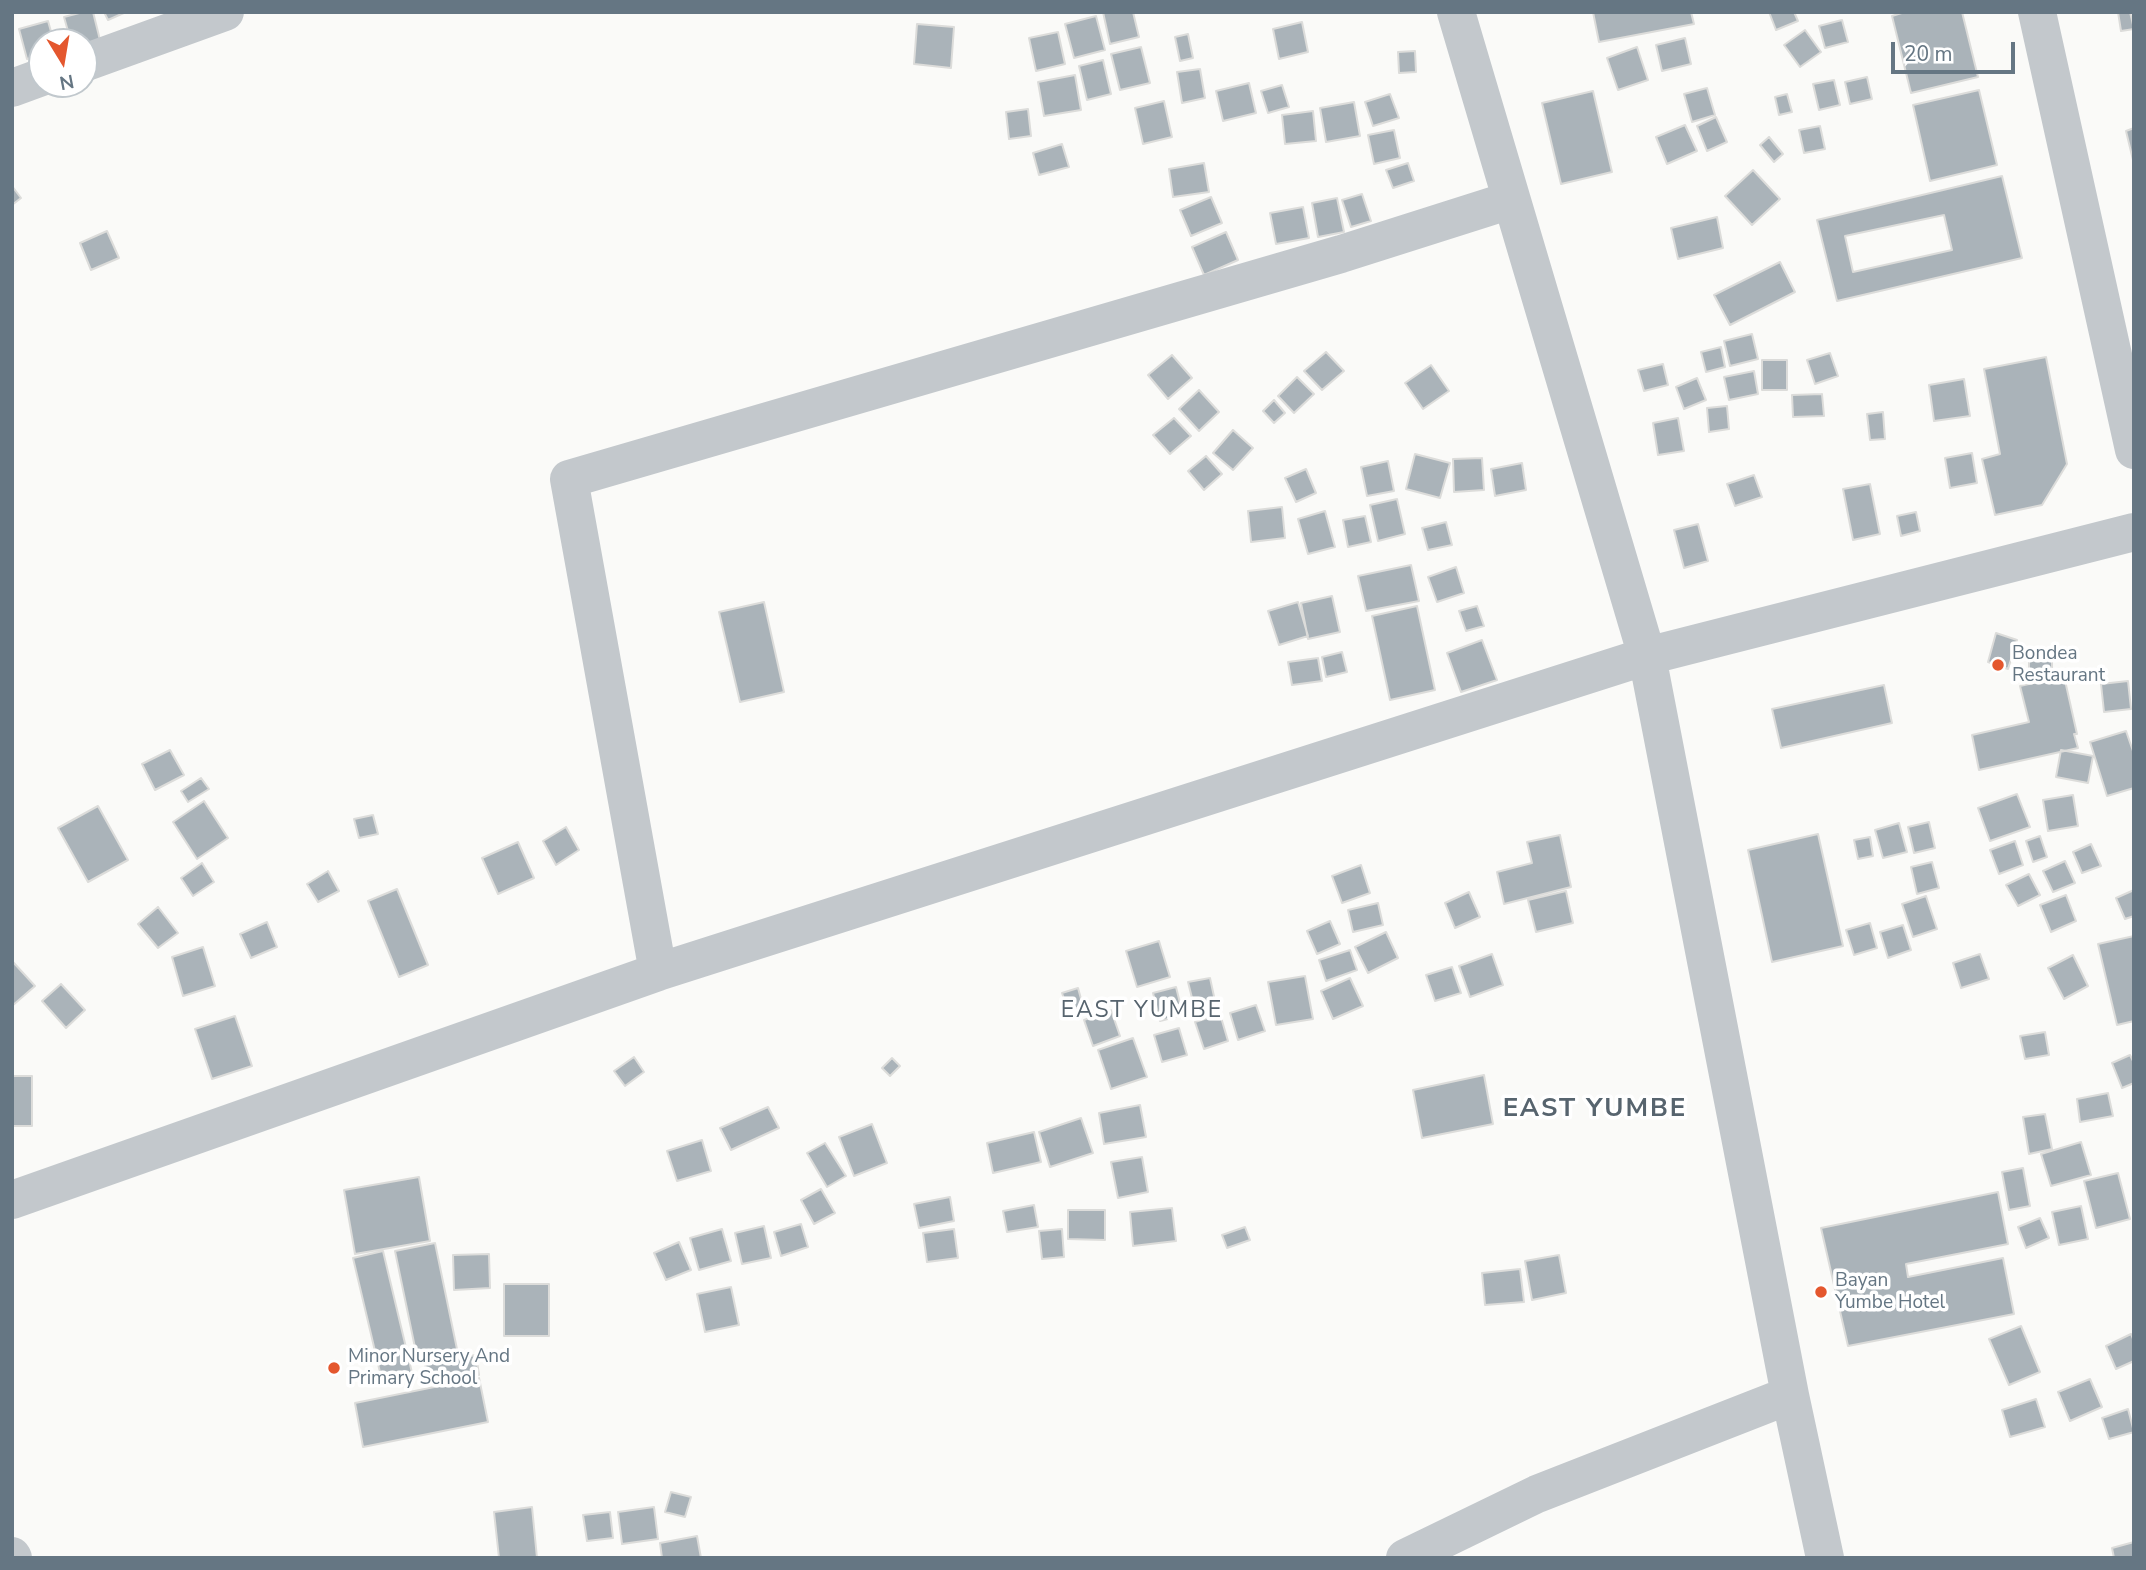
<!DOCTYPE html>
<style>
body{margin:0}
#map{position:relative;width:2146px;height:1570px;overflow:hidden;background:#fafaf8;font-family:"Nunito Sans",sans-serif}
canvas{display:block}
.frame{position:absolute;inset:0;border:14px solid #657683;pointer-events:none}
.north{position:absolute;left:28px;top:28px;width:70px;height:70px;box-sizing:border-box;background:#fff;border:2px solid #c1c8cd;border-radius:50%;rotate:169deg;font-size:19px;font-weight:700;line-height:28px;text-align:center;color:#657683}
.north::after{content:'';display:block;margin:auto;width:24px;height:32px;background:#e4572e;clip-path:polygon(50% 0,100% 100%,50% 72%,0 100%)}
.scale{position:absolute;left:1891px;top:42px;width:124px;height:32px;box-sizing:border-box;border:4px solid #657683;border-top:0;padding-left:9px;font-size:21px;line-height:24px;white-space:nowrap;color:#657683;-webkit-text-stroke:5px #fff;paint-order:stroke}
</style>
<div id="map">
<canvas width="2146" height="1570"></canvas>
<div class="frame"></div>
<div class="north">N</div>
<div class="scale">20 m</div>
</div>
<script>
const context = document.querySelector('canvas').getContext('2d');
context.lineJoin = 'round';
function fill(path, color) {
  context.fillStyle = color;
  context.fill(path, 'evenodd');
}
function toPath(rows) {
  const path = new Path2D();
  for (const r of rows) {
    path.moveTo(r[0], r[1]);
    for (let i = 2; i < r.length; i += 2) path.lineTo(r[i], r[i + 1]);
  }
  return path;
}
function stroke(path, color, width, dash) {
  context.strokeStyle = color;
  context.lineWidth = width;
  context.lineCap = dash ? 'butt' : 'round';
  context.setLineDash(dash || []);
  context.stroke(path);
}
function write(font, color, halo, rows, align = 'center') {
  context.font = font + ' "Nunito Sans",sans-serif';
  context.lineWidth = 7;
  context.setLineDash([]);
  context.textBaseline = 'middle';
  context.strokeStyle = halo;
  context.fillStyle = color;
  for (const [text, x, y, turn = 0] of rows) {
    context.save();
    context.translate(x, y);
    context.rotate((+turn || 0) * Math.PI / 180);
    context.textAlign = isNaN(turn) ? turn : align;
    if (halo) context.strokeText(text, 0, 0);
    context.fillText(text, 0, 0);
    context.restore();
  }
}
const building = toPath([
 [83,12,93,12,100,40,84,44,84,42,71,42,64,17,83,12],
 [104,12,126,12,108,20,104,12],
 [1103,12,1133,12,1139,37,1110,44,1103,12],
 [1593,12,1691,12,1694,24,1599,42,1593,12],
 [1769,12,1794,12,1798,21,1776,30,1769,12],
 [1905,12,1962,12,1978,77,1911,93,1892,16,1905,12],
 [2118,12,2130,12,2134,29,2121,31,2118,12],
 [1096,16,1105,50,1074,58,1065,24,1096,16],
 [1842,20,1848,42,1825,48,1819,26,1842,20],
 [48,21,54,42,42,42,42,55,27,59,19,29,48,21],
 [1302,22,1308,52,1279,59,1273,29,1302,22],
 [917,24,954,27,951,68,914,64,917,24],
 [1805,30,1821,52,1800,67,1784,45,1805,30],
 [1058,32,1065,64,1036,71,1029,38,1058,32],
 [1188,34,1193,58,1180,61,1175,37,1188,34],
 [1685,38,1691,64,1662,71,1656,45,1685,38],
 [1141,47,1150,83,1120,90,1111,54,1141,47],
 [1637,47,1648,80,1618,90,1607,58,1637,47],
 [1415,51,1416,72,1399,73,1398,52,1415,51],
 [1103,60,1111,94,1087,100,1079,66,1103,60],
 [1200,69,1205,98,1182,103,1177,72,1200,69],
 [1075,75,1081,110,1044,116,1038,82,1075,75],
 [1867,77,1872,99,1850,104,1845,82,1867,77],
 [1834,80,1840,105,1819,110,1813,84,1834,80],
 [1249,83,1256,113,1223,121,1216,91,1249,83],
 [1282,85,1289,107,1268,113,1261,91,1282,85],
 [1707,88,1715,115,1692,122,1684,94,1707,88],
 [1979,90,1997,165,1930,181,1913,105,1979,90],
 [1593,91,1612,172,1561,184,1542,103,1593,91],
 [1390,94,1399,118,1373,126,1365,102,1390,94],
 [1787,94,1792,112,1779,115,1775,97,1787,94],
 [1164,101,1172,137,1143,144,1135,108,1164,101],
 [1354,102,1360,136,1326,142,1320,108,1354,102],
 [1028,109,1031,136,1009,139,1006,112,1028,109],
 [1313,111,1316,141,1285,144,1282,115,1313,111],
 [1716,117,1727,142,1707,151,1697,126,1716,117],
 [1685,125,1697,151,1667,164,1656,137,1685,125],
 [1820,126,1825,149,1804,153,1799,130,1820,126],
 [2134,128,2134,160,2133,160,2126,131,2134,128],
 [1394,130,1400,158,1374,164,1368,135,1394,130],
 [1769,137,1783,154,1774,162,1760,145,1769,137],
 [1062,144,1069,167,1039,175,1033,153,1062,144],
 [1204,163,1209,192,1173,197,1169,169,1204,163],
 [1408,163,1414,181,1393,188,1386,170,1408,163],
 [1753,170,1780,199,1752,225,1725,196,1753,170],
 [2002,176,2022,258,1837,301,1817,220,2002,176],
 [1944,215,1952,250,1853,272,1845,236,1944,215],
 [12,186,21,198,12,205,12,186],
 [1362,194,1371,221,1351,227,1342,200,1362,194],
 [1211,197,1222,223,1191,236,1180,210,1211,197],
 [1337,198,1344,232,1318,237,1312,203,1337,198],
 [1303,207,1309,238,1276,244,1270,213,1303,207],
 [1717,217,1723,248,1678,259,1671,228,1717,217],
 [107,231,119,258,91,270,80,243,107,231],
 [1226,232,1238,260,1204,275,1192,247,1226,232],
 [1780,262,1795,292,1730,325,1714,295,1780,262],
 [1752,334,1758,359,1730,366,1724,341,1752,334],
 [1721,347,1725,367,1706,372,1701,352,1721,347],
 [1326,352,1344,371,1322,390,1304,371,1326,352],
 [1830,353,1838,376,1815,384,1807,360,1830,353],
 [1172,355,1192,378,1168,399,1148,375,1172,355],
 [2046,357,2067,464,2042,505,1995,515,1982,459,2000,454,1984,369,2046,357],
 [1762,360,1787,360,1787,390,1762,390,1762,360],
 [1663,364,1668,385,1644,391,1638,370,1663,364],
 [1431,365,1449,391,1423,409,1405,383,1431,365],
 [1754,371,1758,394,1729,400,1724,377,1754,371],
 [1297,377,1314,394,1294,413,1278,396,1297,377],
 [1697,378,1706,400,1684,409,1676,387,1697,378],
 [1964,379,1970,416,1934,421,1929,385,1964,379],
 [1199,390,1219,412,1199,431,1179,409,1199,390],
 [1822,394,1824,416,1793,417,1792,395,1822,394],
 [1274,400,1285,413,1274,423,1263,411,1274,400],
 [1727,406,1729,429,1709,432,1707,408,1727,406],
 [1883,412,1885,439,1870,440,1867,414,1883,412],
 [1174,418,1191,436,1170,454,1153,435,1174,418],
 [1678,418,1684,451,1658,455,1653,423,1678,418],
 [1233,430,1253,448,1233,470,1213,453,1233,430],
 [1972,453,1977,483,1950,488,1945,458,1972,453],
 [1415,454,1450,463,1440,498,1406,489,1415,454],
 [1206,456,1222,474,1204,490,1188,471,1206,456],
 [1482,458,1484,490,1454,492,1453,459,1482,458],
 [1388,461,1394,491,1367,496,1361,467,1388,461],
 [1522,463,1526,490,1495,496,1491,469,1522,463],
 [1306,469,1316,493,1296,502,1285,478,1306,469],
 [1754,475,1762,497,1735,506,1727,484,1754,475],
 [1870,484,1880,534,1853,540,1843,489,1870,484],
 [1397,499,1405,534,1378,541,1370,505,1397,499],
 [1282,507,1285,538,1251,542,1248,511,1282,507],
 [1325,511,1335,547,1308,554,1298,519,1325,511],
 [1916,512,1920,531,1901,536,1897,516,1916,512],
 [1365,516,1371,542,1348,547,1343,520,1365,516],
 [1446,522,1452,545,1428,550,1422,528,1446,522],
 [1698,524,1708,561,1684,568,1674,530,1698,524],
 [1411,565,1419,601,1366,611,1358,576,1411,565],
 [1456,567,1464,593,1437,602,1428,577,1456,567],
 [1332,596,1340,632,1308,639,1301,603,1332,596],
 [764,602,784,692,740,702,719,612,764,602],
 [1298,602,1308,636,1279,645,1268,611,1298,602],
 [1417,606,1435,690,1390,700,1372,616,1417,606],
 [1477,606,1484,626,1466,631,1459,611,1477,606],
 [1996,633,2017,640,2008,669,1988,662,1996,633],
 [1482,640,1497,680,1461,692,1447,653,1482,640],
 [2029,651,2052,652,2052,676,2029,675,2029,651],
 [1342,652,1347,672,1326,677,1322,657,1342,652],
 [1318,658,1322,681,1292,685,1288,662,1318,658],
 [2064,676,2077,734,2074,734,2078,748,1979,770,1972,735,2029,722,2020,686,2064,676],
 [2128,681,2131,709,2104,712,2101,684,2128,681],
 [1884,685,1892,723,1781,748,1772,709,1884,685],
 [2126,731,2134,754,2134,788,2107,796,2090,742,2126,731],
 [170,750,184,775,155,790,142,764,170,750],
 [2061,750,2093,756,2088,783,2056,777,2061,750],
 [201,778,209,789,188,802,181,791,201,778],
 [2017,794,2030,827,1990,841,1978,808,2017,794],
 [2073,795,2078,826,2048,831,2043,800,2073,795],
 [204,801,228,838,197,859,173,822,204,801],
 [98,806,128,860,88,882,58,828,98,806],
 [373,815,378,834,359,838,354,819,373,815],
 [1929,822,1935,848,1914,853,1908,827,1929,822],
 [1899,823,1907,852,1883,858,1875,830,1899,823],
 [566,827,579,850,556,865,543,841,566,827],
 [1818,834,1843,946,1772,962,1748,850,1818,834],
 [1560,835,1571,887,1504,904,1497,872,1532,863,1527,842,1560,835],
 [2040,836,2047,857,2033,862,2026,841,2040,836],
 [1870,837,1873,856,1858,859,1854,840,1870,837],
 [2015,841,2023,865,1999,874,1990,850,2015,841],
 [518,842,534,878,498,894,482,858,518,842],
 [2091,844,2101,866,2082,873,2073,852,2091,844],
 [2065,861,2075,883,2053,892,2043,871,2065,861],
 [1932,862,1939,888,1917,894,1911,867,1932,862],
 [202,863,214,882,193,896,181,878,202,863],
 [1361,865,1370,893,1342,903,1332,876,1361,865],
 [328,871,339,891,318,902,307,884,328,871],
 [2029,874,2040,895,2018,906,2006,885,2029,874],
 [397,889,428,965,399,977,368,901,397,889],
 [2134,890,2134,916,2125,919,2116,898,2134,890],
 [1566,891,1573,923,1536,932,1528,900,1566,891],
 [1469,892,1480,917,1455,928,1445,903,1469,892],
 [2066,895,2076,921,2051,932,2040,905,2066,895],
 [1926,896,1937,929,1913,937,1902,904,1926,896],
 [1378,903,1383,925,1353,932,1348,910,1378,903],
 [158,907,178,933,158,948,138,924,158,907],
 [1330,921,1340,944,1317,954,1307,931,1330,921],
 [267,922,277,947,251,958,240,934,267,922],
 [1870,923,1877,948,1854,955,1846,930,1870,923],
 [1903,925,1911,950,1888,958,1880,932,1903,925],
 [1386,932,1398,958,1368,973,1355,947,1386,932],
 [2134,936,2134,1021,2117,1025,2098,944,2134,936],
 [1159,941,1170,977,1137,987,1126,951,1159,941],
 [203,947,215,986,183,996,172,957,203,947],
 [1350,950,1357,970,1326,981,1319,960,1350,950],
 [1492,954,1503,985,1470,997,1459,966,1492,954],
 [1980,954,1989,979,1961,988,1953,963,1980,954],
 [2073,955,2088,986,2064,999,2048,968,2073,955],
 [13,962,35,986,12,1006,12,963,13,962],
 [1452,967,1461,993,1435,1001,1426,975,1452,967],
 [1305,976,1313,1019,1276,1025,1268,982,1305,976],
 [1210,978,1215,1001,1194,1006,1188,982,1210,978],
 [1350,978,1363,1006,1333,1019,1321,991,1350,978],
 [61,984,85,1010,66,1028,42,1001,61,984],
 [1176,987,1183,1015,1160,1021,1153,993,1176,987],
 [1078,988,1083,1006,1068,1011,1062,993,1078,988],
 [1256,1005,1265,1031,1238,1040,1230,1013,1256,1005],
 [1111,1010,1120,1036,1093,1046,1084,1020,1111,1010],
 [1220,1014,1228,1041,1204,1049,1195,1022,1220,1014],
 [235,1016,252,1066,212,1079,195,1029,235,1016],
 [1179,1028,1187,1055,1162,1062,1154,1035,1179,1028],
 [2045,1032,2049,1055,2025,1059,2020,1036,2045,1032],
 [1133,1038,1147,1077,1111,1089,1098,1050,1133,1038],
 [2130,1055,2134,1063,2134,1083,2122,1088,2112,1063,2130,1055],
 [634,1057,644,1072,625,1086,614,1071,634,1057],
 [892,1058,900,1066,890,1076,882,1068,892,1058],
 [1484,1075,1493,1124,1422,1138,1413,1090,1484,1075],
 [12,1076,32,1076,32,1126,12,1126,12,1076],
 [2108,1093,2113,1116,2080,1122,2077,1099,2108,1093],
 [1140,1105,1146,1137,1104,1144,1099,1113,1140,1105],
 [768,1107,779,1128,731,1150,720,1128,768,1107],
 [2045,1114,2052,1149,2029,1154,2023,1117,2045,1114],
 [1081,1118,1093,1153,1050,1167,1039,1132,1081,1118],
 [872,1124,887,1163,854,1176,839,1137,872,1124],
 [1034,1132,1041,1162,993,1173,987,1143,1034,1132],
 [702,1140,711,1171,677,1181,667,1151,702,1140],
 [2081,1142,2091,1175,2051,1186,2041,1154,2081,1142],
 [825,1143,846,1176,827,1187,807,1153,825,1143],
 [1142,1157,1148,1192,1118,1198,1111,1162,1142,1157],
 [2023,1168,2030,1206,2009,1210,2002,1172,2023,1168],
 [2118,1173,2130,1219,2096,1228,2084,1181,2118,1173],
 [419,1177,430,1241,355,1254,344,1190,419,1177],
 [821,1189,835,1213,814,1224,801,1200,821,1189],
 [1998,1192,2008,1244,1906,1264,1908,1277,2003,1258,2014,1314,1848,1346,1821,1228,1998,1192],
 [950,1197,954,1221,919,1228,914,1204,950,1197],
 [1034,1205,1038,1227,1007,1232,1003,1211,1034,1205],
 [2081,1206,2088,1239,2059,1245,2052,1212,2081,1206],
 [1172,1208,1176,1241,1133,1246,1130,1212,1172,1208],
 [1068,1210,1105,1210,1105,1240,1068,1239,1068,1210],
 [2040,1218,2049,1238,2026,1248,2018,1227,2040,1218],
 [801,1224,808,1247,781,1256,774,1232,801,1224],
 [764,1226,771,1258,742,1264,735,1233,764,1226],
 [1245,1227,1250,1240,1227,1248,1222,1235,1245,1227],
 [722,1229,731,1261,699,1270,690,1238,722,1229],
 [954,1229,958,1258,927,1262,923,1233,954,1229],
 [1062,1229,1064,1257,1042,1259,1039,1231,1062,1229],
 [679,1242,691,1270,666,1280,654,1253,679,1242],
 [435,1243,458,1354,418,1362,395,1251,435,1243],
 [383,1251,413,1377,383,1385,353,1258,383,1251],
 [489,1254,490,1288,454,1290,453,1255,489,1254],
 [1559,1255,1566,1293,1532,1300,1525,1261,1559,1255],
 [1520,1269,1524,1302,1485,1305,1482,1273,1520,1269],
 [504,1284,549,1284,549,1336,504,1336,504,1284],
 [731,1287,739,1325,705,1332,697,1294,731,1287],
 [2021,1326,2040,1372,2009,1385,1989,1339,2021,1326],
 [2131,1334,2134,1341,2134,1361,2116,1369,2106,1346,2131,1334],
 [476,1355,479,1375,428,1384,425,1363,476,1355],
 [479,1378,488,1422,363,1447,355,1403,479,1378],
 [2090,1379,2102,1407,2070,1421,2058,1392,2090,1379],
 [2036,1399,2045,1427,2010,1437,2002,1410,2036,1399],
 [2128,1409,2134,1432,2109,1439,2102,1418,2128,1409],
 [671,1492,691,1497,685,1517,665,1512,671,1492],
 [532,1507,537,1558,499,1558,494,1512,532,1507],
 [654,1507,658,1539,622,1544,618,1512,654,1507],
 [610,1512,613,1538,587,1541,583,1515,610,1512],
 [697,1536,701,1558,662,1558,660,1543,697,1536],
 [2134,1542,2134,1558,2114,1558,2112,1548,2134,1542]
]);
const street = toPath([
 [1456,12,1647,656,1790,1395,1825,1558],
 [2037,12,2134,450],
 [84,63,225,12],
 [12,88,42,77],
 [658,972,569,479,1341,254,1511,200],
 [12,1200,658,972,1647,656,2134,532],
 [12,1556,13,1558],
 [1405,1558,1537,1494,1790,1395]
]);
const markers = [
 [1998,665,7,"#e4572e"],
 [1821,1292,7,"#e4572e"],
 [334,1368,7,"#e4572e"]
];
const poiNames = [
 ["Bondea",2012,654],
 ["Restaurant",2012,676],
 ["Bayan",1835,1281],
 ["Yumbe Hotel",1835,1303],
 ["Minor Nursery And",348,1357],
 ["Primary School",348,1379]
];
const quarterNames = [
 ["EAST YUMBE",1142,1011]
];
const districtNames = [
 ["EAST YUMBE",1595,1110]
];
fill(building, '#aab3b9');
stroke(building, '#dcdcda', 2);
stroke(street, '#c3c8cc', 38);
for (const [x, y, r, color] of markers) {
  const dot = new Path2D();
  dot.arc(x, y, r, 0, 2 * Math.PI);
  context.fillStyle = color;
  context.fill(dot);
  stroke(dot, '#fff', 2.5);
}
write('19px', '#657683', '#fff', poiNames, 'left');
context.letterSpacing = '2px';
write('23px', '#57646e', '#fff', quarterNames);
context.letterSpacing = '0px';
context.letterSpacing = '2px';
write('bold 26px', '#57646e', '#fff', districtNames);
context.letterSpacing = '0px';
</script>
